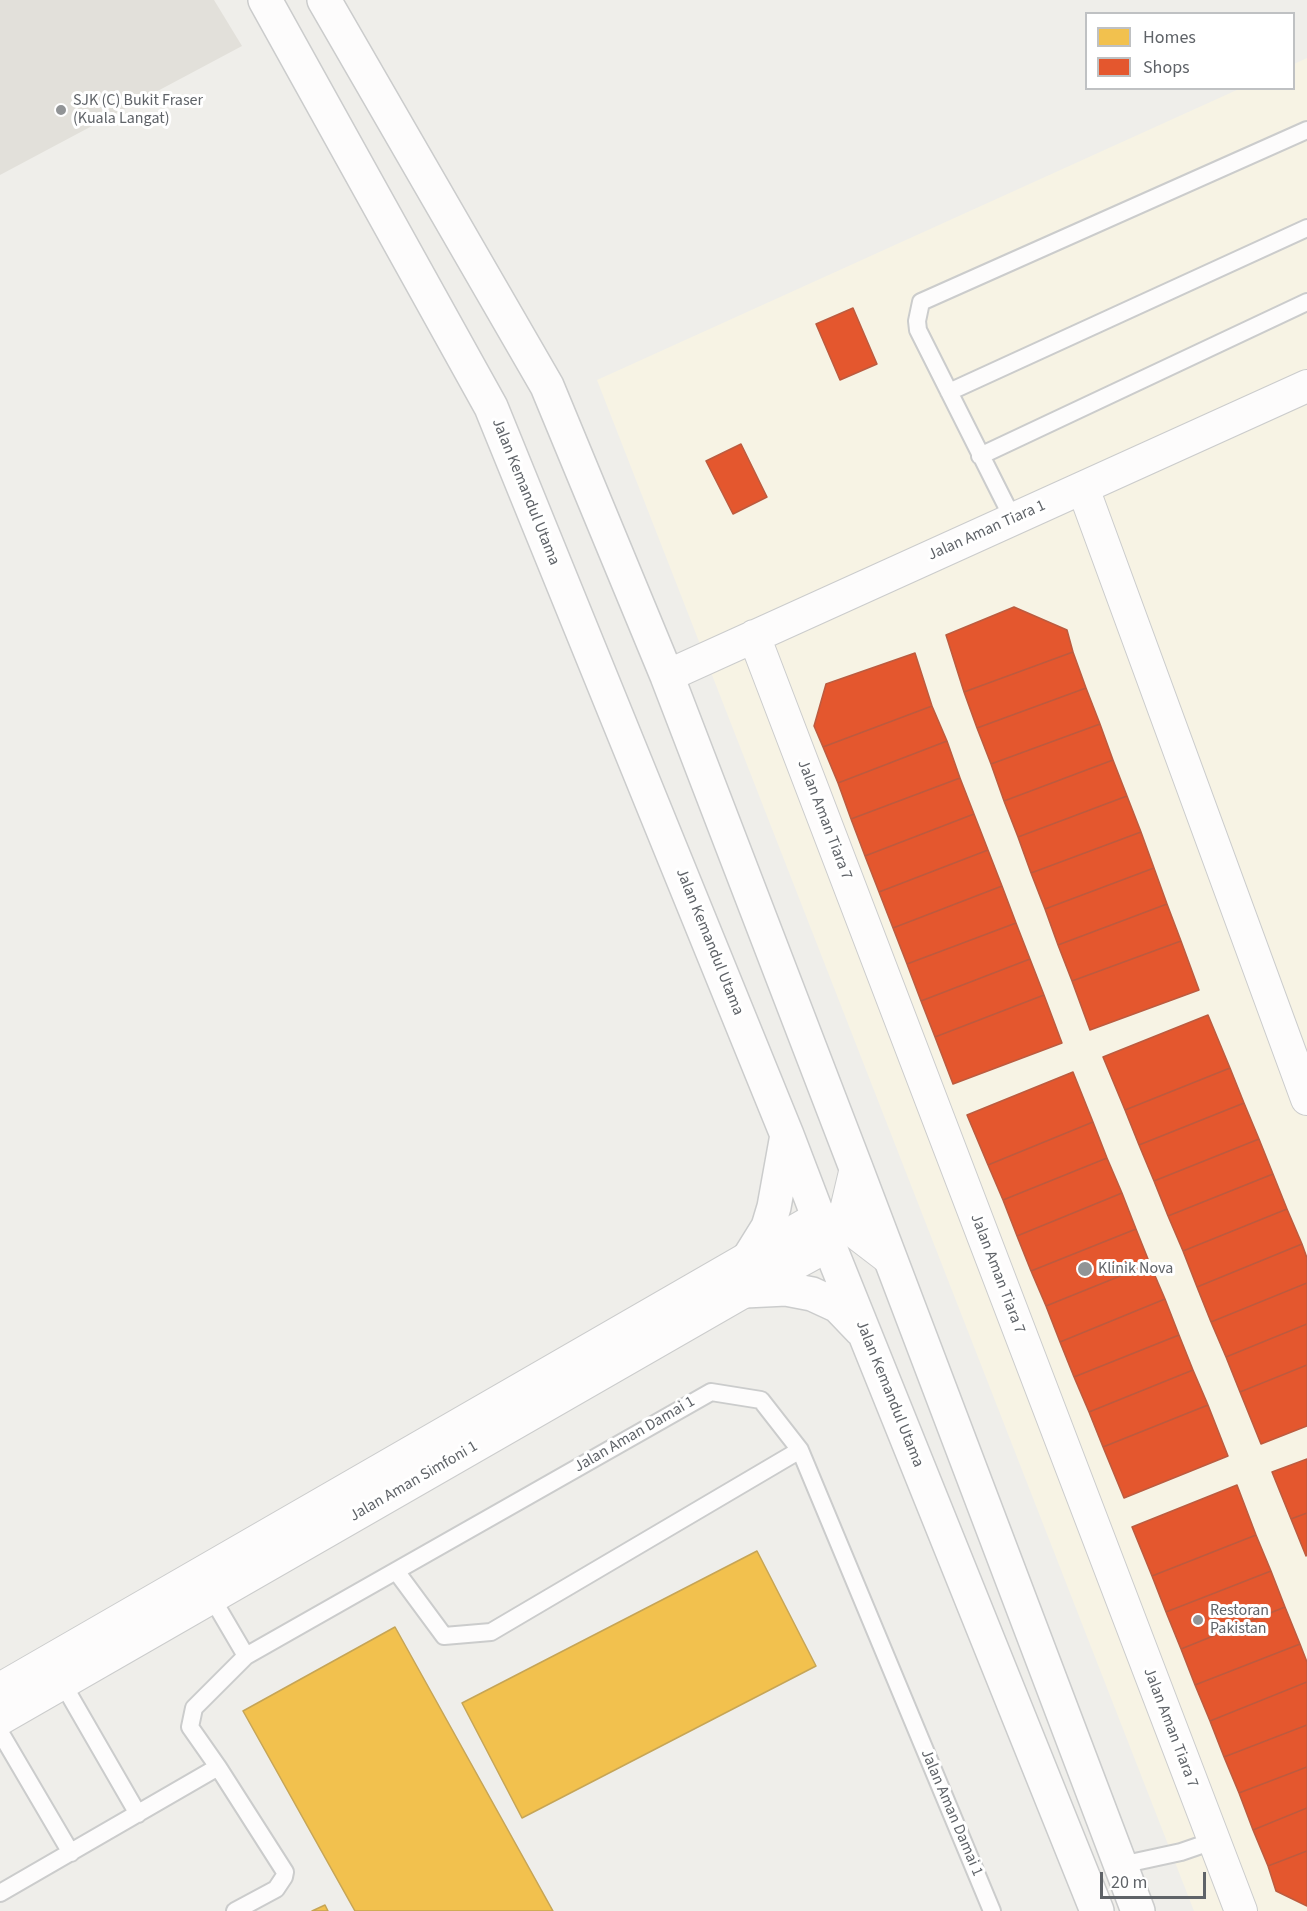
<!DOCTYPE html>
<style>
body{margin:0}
#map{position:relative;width:1307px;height:1911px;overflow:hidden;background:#efeeea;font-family:"Source Sans 3",sans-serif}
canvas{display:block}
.legend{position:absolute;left:1085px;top:12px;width:210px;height:78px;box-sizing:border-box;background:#fff;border:2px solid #bfc1c3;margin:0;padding:8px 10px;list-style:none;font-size:18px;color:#5f6368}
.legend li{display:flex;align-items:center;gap:12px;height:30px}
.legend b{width:30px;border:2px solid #bfc1c3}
.scale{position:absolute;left:1100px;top:1872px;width:106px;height:27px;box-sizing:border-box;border:3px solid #5f6368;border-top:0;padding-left:8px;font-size:18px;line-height:21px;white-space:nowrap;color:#5f6368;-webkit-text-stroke:4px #fff;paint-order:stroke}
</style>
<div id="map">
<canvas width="1307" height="1911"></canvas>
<ul class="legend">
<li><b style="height:16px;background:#f2c14e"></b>Homes</li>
<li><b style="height:16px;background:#e4572e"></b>Shops</li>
</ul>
<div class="scale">20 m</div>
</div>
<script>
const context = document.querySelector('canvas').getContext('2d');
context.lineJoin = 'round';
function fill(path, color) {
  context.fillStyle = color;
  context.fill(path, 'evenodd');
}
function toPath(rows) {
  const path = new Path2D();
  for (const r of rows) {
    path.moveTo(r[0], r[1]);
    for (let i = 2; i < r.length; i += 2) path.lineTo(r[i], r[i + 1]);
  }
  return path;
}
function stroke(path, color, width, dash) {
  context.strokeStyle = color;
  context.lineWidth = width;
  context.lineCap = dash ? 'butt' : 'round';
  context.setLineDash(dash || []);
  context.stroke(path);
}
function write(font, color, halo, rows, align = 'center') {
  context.font = font + ' "Source Sans 3",sans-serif';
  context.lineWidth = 6;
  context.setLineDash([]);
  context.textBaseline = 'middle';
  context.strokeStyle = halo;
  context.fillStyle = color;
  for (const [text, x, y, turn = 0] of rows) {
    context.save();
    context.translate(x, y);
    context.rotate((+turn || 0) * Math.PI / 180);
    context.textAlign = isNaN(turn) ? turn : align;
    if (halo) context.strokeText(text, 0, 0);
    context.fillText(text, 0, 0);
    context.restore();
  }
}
const commercial = toPath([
 [1307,58,1307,1911,1194,1911,597,380,1239,89,1294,88,1294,64]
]);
const education = toPath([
 [0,0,214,0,242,46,0,175]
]);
const homes = toPath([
 [757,1551,816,1666,522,1818,462,1703,757,1551],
 [395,1627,553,1911,355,1911,243,1711,395,1627],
 [325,1905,328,1911,312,1911,325,1905]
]);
const shops = toPath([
 [853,308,877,364,840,380,816,324,853,308],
 [741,444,767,497,733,514,706,461,741,444],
 [1014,607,1067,630,1073,652,964,692,946,635,1014,607],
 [1073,652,1086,688,977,728,964,692,1073,652],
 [915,653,932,706,823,747,814,726,826,684,915,653],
 [1086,688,1100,724,991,764,977,728,1086,688],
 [932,706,947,741,838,783,823,747,932,706],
 [1100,724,1113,760,1004,801,991,764,1100,724],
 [947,741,960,778,851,819,838,783,947,741],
 [1113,760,1127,796,1018,837,1004,801,1113,760],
 [960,778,974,814,865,856,851,819,960,778],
 [1127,796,1141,832,1031,873,1018,837,1127,796],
 [974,814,988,850,879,892,865,856,974,814],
 [1141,832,1154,868,1045,909,1031,873,1141,832],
 [988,850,1002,886,893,928,879,892,988,850],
 [1154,868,1167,904,1058,945,1045,909,1154,868],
 [1002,886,1016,923,907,964,893,928,1002,886],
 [1167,904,1181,941,1072,981,1058,945,1167,904],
 [1016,923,1030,959,921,1001,907,964,1016,923],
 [1181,941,1199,990,1090,1030,1072,981,1181,941],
 [1030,959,1044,995,935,1037,921,1001,1030,959],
 [1044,995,1062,1043,953,1084,935,1037,1044,995],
 [1208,1015,1230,1068,1125,1110,1103,1057,1208,1015],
 [1230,1068,1244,1103,1139,1145,1125,1110,1230,1068],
 [1073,1072,1093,1122,988,1165,967,1115,1073,1072],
 [1244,1103,1259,1139,1154,1181,1139,1145,1244,1103],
 [1093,1122,1107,1158,1003,1200,988,1165,1093,1122],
 [1259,1139,1273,1174,1168,1216,1154,1181,1259,1139],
 [1107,1158,1122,1193,1017,1236,1003,1200,1107,1158],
 [1273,1174,1287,1209,1183,1251,1168,1216,1273,1174],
 [1122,1193,1136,1229,1031,1271,1017,1236,1122,1193],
 [1287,1209,1302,1244,1197,1287,1183,1251,1287,1209],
 [1136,1229,1150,1264,1046,1306,1031,1271,1136,1229],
 [1302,1244,1307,1258,1307,1283,1211,1322,1197,1287,1302,1244],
 [1150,1264,1165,1299,1060,1342,1046,1306,1150,1264],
 [1307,1283,1307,1324,1226,1357,1211,1322,1307,1283],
 [1165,1299,1179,1335,1074,1377,1060,1342,1165,1299],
 [1307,1324,1307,1365,1240,1392,1226,1357,1307,1324],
 [1179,1335,1193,1370,1089,1412,1074,1377,1179,1335],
 [1307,1365,1307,1426,1261,1444,1240,1392,1307,1365],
 [1193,1370,1208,1405,1103,1447,1089,1412,1193,1370],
 [1208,1405,1228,1456,1124,1498,1103,1447,1208,1405],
 [1307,1459,1307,1513,1291,1519,1272,1472,1307,1459],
 [1237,1485,1256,1535,1152,1576,1132,1527,1237,1485],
 [1307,1513,1307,1555,1306,1556,1291,1519,1307,1513],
 [1256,1535,1271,1571,1166,1612,1152,1576,1256,1535],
 [1271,1571,1285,1607,1181,1649,1166,1612,1271,1571],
 [1285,1607,1300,1644,1195,1685,1181,1649,1285,1607],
 [1300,1644,1307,1662,1307,1682,1210,1721,1195,1685,1300,1644],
 [1307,1682,1307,1725,1224,1757,1210,1721,1307,1682],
 [1307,1725,1307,1767,1239,1793,1224,1757,1307,1725],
 [1307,1767,1307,1808,1253,1830,1239,1793,1307,1767],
 [1307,1808,1307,1851,1268,1866,1253,1830,1307,1808],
 [1307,1851,1307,1906,1276,1891,1268,1866,1307,1851]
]);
const service = toPath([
 [949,392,1307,228],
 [980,456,1307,302],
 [1013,519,918,330,917,321,921,302,1307,130],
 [396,1571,444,1636,491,1632,800,1450],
 [212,1598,246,1656],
 [63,1684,138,1814],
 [0,1732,71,1853],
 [218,1767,285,1872,284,1877,276,1889,235,1911],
 [1121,1865,1181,1852,1213,1841],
 [0,1893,218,1767,190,1727,194,1708,246,1656,711,1392,761,1400,800,1450,992,1911]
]);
const minor = toPath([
 [1083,488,1307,1099],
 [754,636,1241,1911],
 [667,676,1307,386],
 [0,1689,819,1217,843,1223,890,1259],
 [0,1719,745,1291,829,1245,843,1223,856,1168]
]);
const tertiary = toPath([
 [265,0,491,407,787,1135,829,1245,1097,1911],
 [324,0,547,386,667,676,856,1168,1138,1911],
 [750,1256,768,1227,774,1207,787,1135],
 [745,1291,786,1289,812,1294,838,1306,861,1330]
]);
const markers = [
 [61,110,6,"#919496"],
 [1085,1269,8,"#919496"],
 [1198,1620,6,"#919496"]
];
const poiNames = [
 ["SJK (C) Bukit Fraser",73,101],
 ["(Kuala Langat)",73,119],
 ["Klinik Nova",1098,1269],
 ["Restoran",1210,1611],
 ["Pakistan",1210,1629]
];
const streetNames = [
 ["Jalan Kemandul Utama",525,492,68],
 ["Jalan Aman Tiara 1",987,531,-24],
 ["Jalan Aman Tiara 7",824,820,69],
 ["Jalan Kemandul Utama",709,942,68],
 ["Jalan Aman Tiara 7",997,1274,69],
 ["Jalan Kemandul Utama",889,1394,68],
 ["Jalan Aman Damai 1",635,1435,-30],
 ["Jalan Aman Simfoni 1",414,1482,-30],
 ["Jalan Aman Tiara 7",1170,1728,69],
 ["Jalan Aman Damai 1",951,1813,67]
];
fill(commercial, '#f7f3e4');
fill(education, '#e2e0da');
fill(homes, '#f2c14e');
stroke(homes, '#c6a556', 1.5);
fill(shops, '#e4572e');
stroke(shops, '#bc5b3f', 1.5);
stroke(service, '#cbcccc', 20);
stroke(minor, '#cbcccc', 34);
stroke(tertiary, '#cbcccc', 36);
stroke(service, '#fdfcfc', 16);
stroke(minor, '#fdfcfc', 32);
stroke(tertiary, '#fdfcfc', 33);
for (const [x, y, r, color] of markers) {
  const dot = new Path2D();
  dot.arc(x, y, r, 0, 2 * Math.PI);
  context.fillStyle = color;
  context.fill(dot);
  stroke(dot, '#fff', 2);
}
write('16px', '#5f6368', '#fff', poiNames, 'left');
write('16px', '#5f6368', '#fff', streetNames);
</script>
